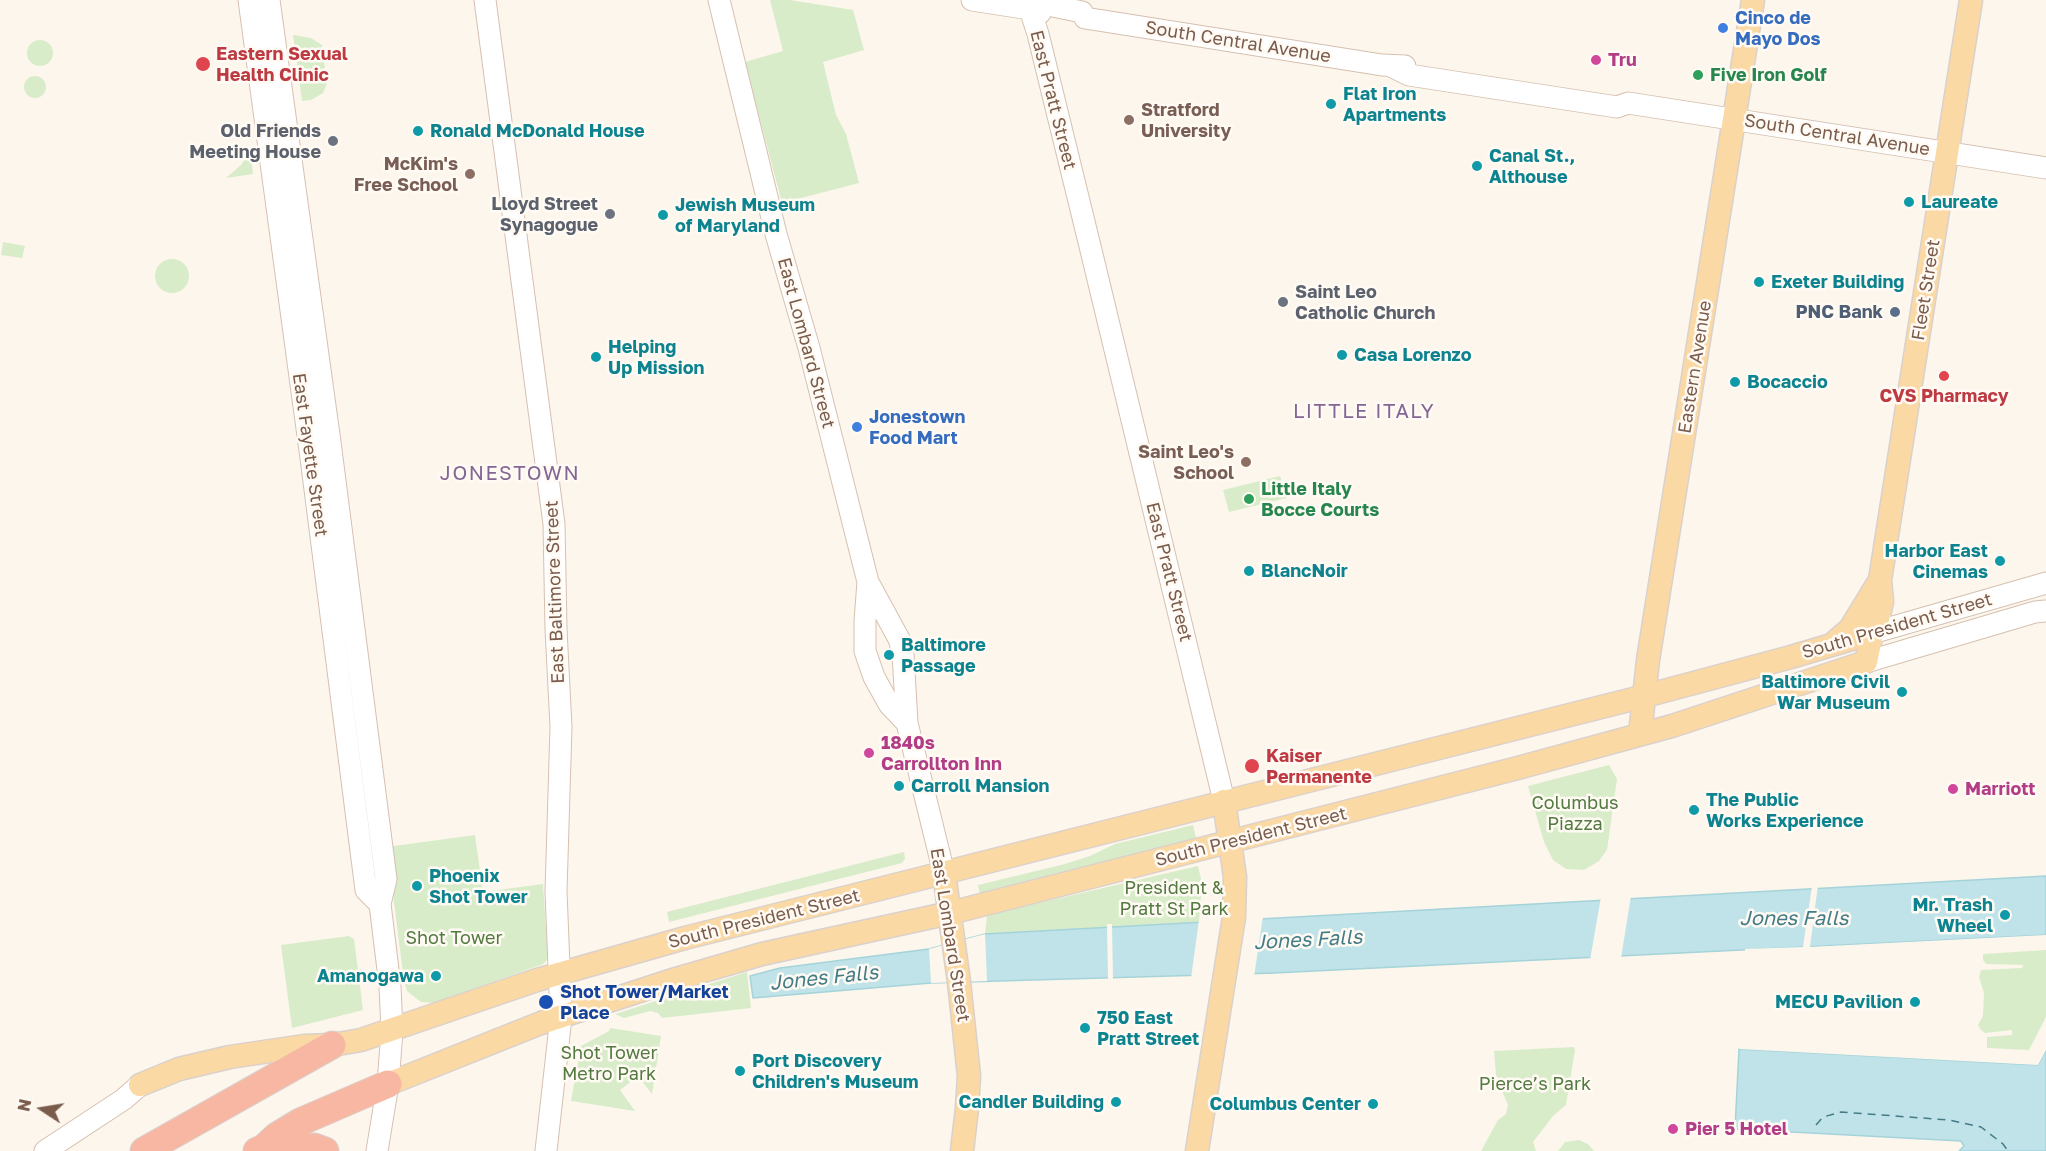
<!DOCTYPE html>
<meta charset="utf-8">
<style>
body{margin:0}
#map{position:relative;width:2046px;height:1151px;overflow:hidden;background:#fdf6ec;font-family:"Golos Text",sans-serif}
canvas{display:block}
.north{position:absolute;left:12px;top:1079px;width:60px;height:60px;-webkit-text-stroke:4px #fffaf3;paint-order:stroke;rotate:282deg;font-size:16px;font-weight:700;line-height:24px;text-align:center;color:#7a5c4d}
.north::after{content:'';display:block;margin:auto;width:21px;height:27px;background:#7a5c4d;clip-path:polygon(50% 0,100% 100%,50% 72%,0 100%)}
</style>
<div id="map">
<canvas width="2046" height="1151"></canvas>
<div class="north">N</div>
</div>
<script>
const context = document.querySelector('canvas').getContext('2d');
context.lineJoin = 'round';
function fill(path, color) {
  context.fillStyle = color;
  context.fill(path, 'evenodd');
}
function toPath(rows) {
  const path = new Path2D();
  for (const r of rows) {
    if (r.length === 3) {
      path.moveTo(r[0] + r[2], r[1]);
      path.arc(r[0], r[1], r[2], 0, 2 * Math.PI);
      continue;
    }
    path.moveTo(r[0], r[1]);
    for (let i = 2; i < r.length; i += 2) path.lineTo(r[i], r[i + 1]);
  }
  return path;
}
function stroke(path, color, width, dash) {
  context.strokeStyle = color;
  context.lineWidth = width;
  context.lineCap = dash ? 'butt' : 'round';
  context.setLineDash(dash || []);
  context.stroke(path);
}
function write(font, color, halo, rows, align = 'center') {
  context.font = font + ' "Golos Text",sans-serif';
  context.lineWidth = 5;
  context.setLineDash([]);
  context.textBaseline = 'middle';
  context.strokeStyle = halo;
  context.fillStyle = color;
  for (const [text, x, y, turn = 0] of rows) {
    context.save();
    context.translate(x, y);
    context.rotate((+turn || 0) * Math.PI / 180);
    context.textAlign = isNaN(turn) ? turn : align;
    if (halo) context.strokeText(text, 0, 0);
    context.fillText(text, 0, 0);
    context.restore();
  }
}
const green = toPath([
 [770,0,790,0,853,10,864,50,823,62,836,115,846,134,859,183,782,203,745,62,783,51],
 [293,35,311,38,322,45,325,69,330,80,327,83,323,93,311,100,302,101],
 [40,53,13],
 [35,87,11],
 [250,151,253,174,226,178,241,165],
 [3,242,25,246,22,258,1,255],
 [172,276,17],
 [1280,476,1287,498,1229,512,1223,490],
 [1609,765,1617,779,1607,850,1599,861,1584,870,1566,869,1553,860,1544,842,1528,786],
 [1193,825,1196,838,1127,856,1093,869,980,895,978,885,1065,864,1090,856,1115,844],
 [475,835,483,892,543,884,548,959,543,964,434,1003,421,1002,407,991,404,981,387,847],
 [904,852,905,859,902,863,669,922,667,912],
 [1198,866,1202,883,1199,923,985,934,987,915],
 [349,936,354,939,363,1010,292,1028,281,945],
 [2046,950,2046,1017,2029,1050,1987,1048,1987,1037,2012,1035,2012,1030,1985,1033,1981,1030,1978,1025,1983,1016,1984,993,1979,977,1981,970,2022,968,2023,965,1986,964,1983,960,1983,954],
 [747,972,751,1008,662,1018,658,1013,650,1011,624,1018,615,1014],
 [610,1028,661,1036,652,1094,638,1076,620,1090,635,1111,571,1101,581,1046,609,1031],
 [1574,1047,1575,1050,1566,1105,1553,1116,1533,1142,1536,1151,1481,1151,1498,1120,1506,1114,1508,1105,1502,1091,1502,1084,1496,1075,1494,1051],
 [1579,1140,1588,1144,1594,1151,1558,1151,1565,1142]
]);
const water = toPath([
 [2046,876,2046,935,1274,973,931,983,753,998,750,976,780,968,929,949,985,934,2046,876],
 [1739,1049,2038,1065,2046,1050,2046,1151,1959,1151,1964,1146,1961,1141,1735,1129,1739,1049]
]);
const pier = toPath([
 [1818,885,1810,947,2046,935,2046,938,1745,952,1745,949,1803,947,1812,886],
 [1631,896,1621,958,1590,960,1601,897],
 [1263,916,1254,977,1191,978,1199,920],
 [1107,924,1112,924,1113,980,1108,980],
 [985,934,987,981,931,983,929,949],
 [1740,1046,2037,1061,2044,1048,2046,1047,2046,1050,2038,1065,1739,1049]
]);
const ferry = toPath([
 [1816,1125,1823,1117,1841,1112,1949,1120,1981,1127,2003,1144,2008,1151]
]);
const secondary = toPath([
 [249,0,311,458,366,890,380,904],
 [269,0,330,442,386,879,380,904,390,986,392,1031,388,1084,377,1151],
 [485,0,554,524,556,629,561,727,556,891,561,1017,546,1151],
 [719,0,776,234,809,348,868,582,899,639,903,654,907,723,944,873],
 [972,0,1030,9,1040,13],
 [1027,0,1038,34,1089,242,1224,801],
 [1030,9,1048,5,1082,12,1085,18,1382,65,1405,66],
 [1391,66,1409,75,1617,107,1628,103,2046,168],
 [868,582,865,621,865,651,874,677,889,704,907,723],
 [1872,633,2046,583],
 [1866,662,2035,612,2046,611],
 [45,1151,124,1099,140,1085]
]);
const primary = toPath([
 [1836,641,1850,629,1880,580],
 [1640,734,1648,660,1753,0],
 [944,873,959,982,969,1076,967,1108,962,1151],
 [388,1084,541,1023,676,979,762,954,950,913,1514,769,1672,726,1866,662,1872,633,1878,619,1882,602,1880,580,1971,0],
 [140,1085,179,1069,230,1057,304,1046,332,1045,361,1040,537,980,685,938,1645,696,1791,657,1872,633],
 [1197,1151,1234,917,1235,877,1224,801]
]);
const highway = toPath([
 [264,1148,314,1147,325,1151],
 [144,1151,332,1045],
 [257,1151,264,1148,277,1136,300,1122,388,1084]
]);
const markers = [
 [1723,28,6,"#3f7fe0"],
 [1596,60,6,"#d1479c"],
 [203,64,8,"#e0444e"],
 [1698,75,6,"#2e9e5b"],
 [1331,104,6,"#0f9aa8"],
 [1129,120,6,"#8d6e63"],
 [418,131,6,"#0f9aa8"],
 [333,141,6,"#6b7280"],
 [1477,166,6,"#0f9aa8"],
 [470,174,6,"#8d6e63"],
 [1909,202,6,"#0f9aa8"],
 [610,214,6,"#6b7280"],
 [663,215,6,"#0f9aa8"],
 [1759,282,6,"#0f9aa8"],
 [1283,302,6,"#6b7280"],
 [1895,312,6,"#5c6f8a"],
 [1342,355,6,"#0f9aa8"],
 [596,357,6,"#0f9aa8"],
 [1944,376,6,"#e0444e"],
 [1735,382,6,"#0f9aa8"],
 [857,427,6,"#3f7fe0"],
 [1246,462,6,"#8d6e63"],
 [1249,499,6,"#2e9e5b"],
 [2000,561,6,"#0f9aa8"],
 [1249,571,6,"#0f9aa8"],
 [889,655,6,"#0f9aa8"],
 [1902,692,6,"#0f9aa8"],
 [869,753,6,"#d1479c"],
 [1252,766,8,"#e0444e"],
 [899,786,6,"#0f9aa8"],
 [1953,789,6,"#d1479c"],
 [1694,810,6,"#0f9aa8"],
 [417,886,6,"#0f9aa8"],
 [2005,915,6,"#0f9aa8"],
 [436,976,6,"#0f9aa8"],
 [546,1002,8,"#1a4fb4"],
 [1915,1002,6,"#0f9aa8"],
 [1085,1028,6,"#0f9aa8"],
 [740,1071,6,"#0f9aa8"],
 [1116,1102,6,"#0f9aa8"],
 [1373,1104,6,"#0f9aa8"],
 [1673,1129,6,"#d1479c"]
];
const shopNames = [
 ["Cinco de",1735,18],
 ["Mayo Dos",1735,39],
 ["Jonestown",869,417],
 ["Food Mart",869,438]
];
const streetNames = [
 ["South Central Avenue",1238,42,9],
 ["East Pratt Street",1053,100,76],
 ["South Central Avenue",1837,135,9],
 ["Fleet Street",1926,290,-81],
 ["East Lombard Street",806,343,75],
 ["Eastern Avenue",1695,367,-81],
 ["East Fayette Street",310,455,82],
 ["East Pratt Street",1169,572,76],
 ["East Baltimore Street",555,592,-92],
 ["South President Street",1897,626,-16],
 ["South President Street",1251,837,-14],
 ["South President Street",764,919,-14],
 ["East Lombard Street",950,935,81]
];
const healthNames = [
 ["Eastern Sexual",216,54],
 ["Health Clinic",216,75],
 ["CVS Pharmacy",1944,396,"center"],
 ["Kaiser",1266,756],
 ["Permanente",1266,777]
];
const hotelNames = [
 ["Tru",1608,60],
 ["1840s",881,743],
 ["Carrollton Inn",881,764],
 ["Marriott",1965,789],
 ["Pier 5 Hotel",1685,1129]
];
const leisureNames = [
 ["Five Iron Golf",1710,75],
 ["Little Italy",1261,489],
 ["Bocce Courts",1261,510]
];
const cultureNames = [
 ["Flat Iron",1343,94],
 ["Apartments",1343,115],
 ["Ronald McDonald House",430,131],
 ["Canal St.,",1489,156],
 ["Althouse",1489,177],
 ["Laureate",1921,202],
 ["Jewish Museum",675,205],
 ["of Maryland",675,226],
 ["Exeter Building",1771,282],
 ["Helping",608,347],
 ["Up Mission",608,368],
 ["Casa Lorenzo",1354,355],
 ["Bocaccio",1747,382],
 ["Harbor East",1988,551,"right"],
 ["Cinemas",1988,572,"right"],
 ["BlancNoir",1261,571],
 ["Baltimore",901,645],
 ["Passage",901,666],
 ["Baltimore Civil",1890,682,"right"],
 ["War Museum",1890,703,"right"],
 ["Carroll Mansion",911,786],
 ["The Public",1706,800],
 ["Works Experience",1706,821],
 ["Phoenix",429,876],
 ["Shot Tower",429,897],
 ["Mr. Trash",1993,905,"right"],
 ["Wheel",1993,926,"right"],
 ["Amanogawa",424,976,"right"],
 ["MECU Pavilion",1903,1002,"right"],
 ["750 East",1097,1018],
 ["Pratt Street",1097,1039],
 ["Port Discovery",752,1061],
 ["Children's Museum",752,1082],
 ["Candler Building",1104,1102,"right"],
 ["Columbus Center",1361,1104,"right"]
];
const educationNames = [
 ["Stratford",1141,110,"left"],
 ["University",1141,131,"left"],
 ["McKim's",458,164],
 ["Free School",458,185],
 ["Saint Leo's",1234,452],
 ["School",1234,473]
];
const worshipNames = [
 ["Old Friends",321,131],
 ["Meeting House",321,152],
 ["Lloyd Street",598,204],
 ["Synagogue",598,225],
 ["Saint Leo",1295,292,"left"],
 ["Catholic Church",1295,313,"left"]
];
const serviceNames = [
 ["PNC Bank",1883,312]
];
const parkNames = [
 ["Columbus",1575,803],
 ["Piazza",1575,824],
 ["President &",1174,888],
 ["Pratt St Park",1174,909],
 ["Shot Tower",454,938],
 ["Shot Tower",609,1053],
 ["Metro Park",609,1074],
 ["Pierce’s Park",1535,1084]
];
const transitNames = [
 ["Shot Tower/Market",560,992],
 ["Place",560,1013]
];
const neighbourhoodNames = [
 ["LITTLE ITALY",1364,412],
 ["JONESTOWN",510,474]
];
const waterNames = [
 ["Jones Falls",1794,919],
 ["Jones Falls",1308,940,-3],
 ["Jones Falls",824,978,-6]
];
fill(green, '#d8ecc9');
fill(water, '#bfe3e8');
stroke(water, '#a5d3da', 1.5);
fill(pier, '#fdf6ec');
stroke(ferry, '#437c86', 1.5, [8, 6]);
stroke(secondary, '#d6c0b0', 23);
stroke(primary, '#dad1cd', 25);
stroke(highway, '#dad1cd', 29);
stroke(secondary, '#fff', 21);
stroke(primary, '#fbd9a5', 22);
stroke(highway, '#f7b7a3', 27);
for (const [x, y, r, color] of markers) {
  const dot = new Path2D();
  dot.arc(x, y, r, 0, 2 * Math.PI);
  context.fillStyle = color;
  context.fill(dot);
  stroke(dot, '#fffaf3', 2);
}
write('bold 18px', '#366cbe', '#fffaf3', shopNames, 'left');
write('18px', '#7a5c4d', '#fffaf3', streetNames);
write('bold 18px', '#be3a42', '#fffaf3', healthNames, 'left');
write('bold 18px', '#b23c85', '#fffaf3', hotelNames, 'left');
write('bold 18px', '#27864d', '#fffaf3', leisureNames, 'left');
write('bold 18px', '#0d838f', '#fffaf3', cultureNames, 'left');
write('bold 18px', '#785e54', '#fffaf3', educationNames, 'right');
write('bold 18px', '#5b616d', '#fffaf3', worshipNames, 'right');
write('bold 18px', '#4e5e75', '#fffaf3', serviceNames, 'right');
write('18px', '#537a41', '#fffaf3', parkNames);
write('bold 18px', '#164399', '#fffaf3', transitNames, 'left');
context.letterSpacing = '1.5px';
write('20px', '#846695', '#fffaf3', neighbourhoodNames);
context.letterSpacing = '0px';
write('italic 20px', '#437c86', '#fffaf3', waterNames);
</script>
